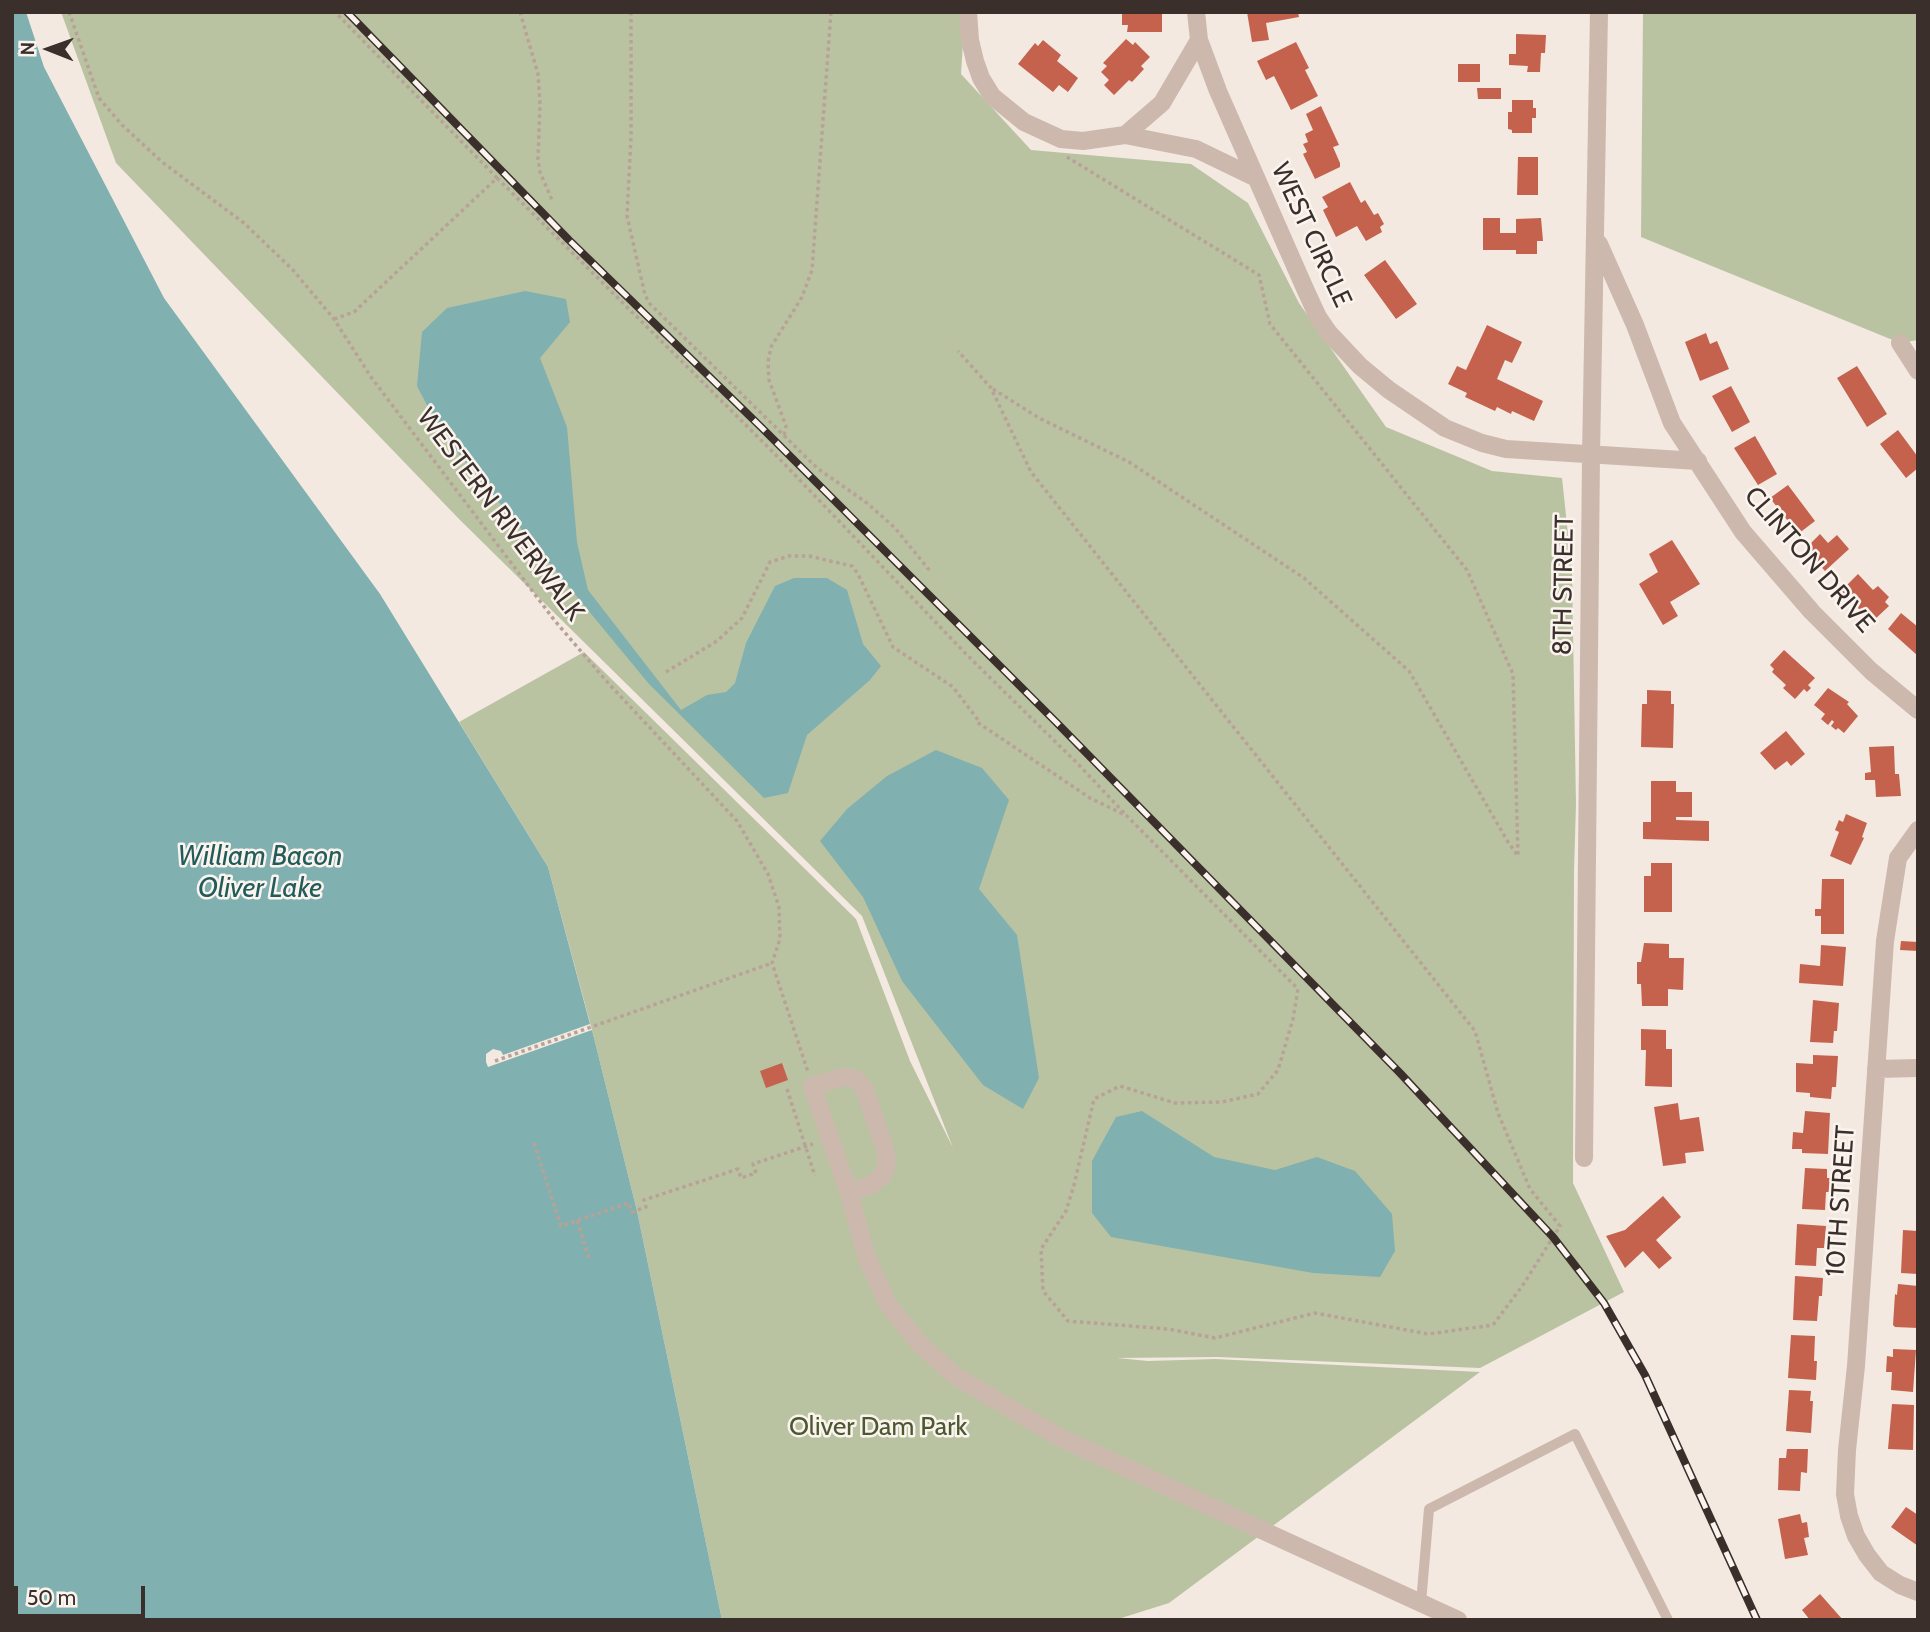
<!DOCTYPE html>
<style>
body{margin:0}
#map{position:relative;width:1930px;height:1632px;overflow:hidden;background:#f3e9e1;font-family:Cabin,sans-serif}
canvas{display:block}
.frame{position:absolute;inset:0;border:14px solid #3a2f2b;pointer-events:none}
.north{position:absolute;left:14px;top:14px;width:70px;height:70px;-webkit-text-stroke:5px #fbf4ee;paint-order:stroke;rotate:271deg;font-size:19px;font-weight:700;line-height:28px;text-align:center;color:#3a2f2b}
.north::after{content:'';display:block;margin:auto;width:24px;height:32px;background:#3a2f2b;clip-path:polygon(50% 0,100% 100%,50% 72%,0 100%)}
.scale{position:absolute;left:14px;top:1586px;width:131px;height:32px;box-sizing:border-box;border:4px solid #3a2f2b;border-top:0;padding-left:9px;font-size:21px;line-height:24px;white-space:nowrap;color:#3a2f2b;-webkit-text-stroke:5px #fbf4ee;paint-order:stroke}
</style>
<div id="map">
<canvas width="1930" height="1632"></canvas>
<div class="frame"></div>
<div class="north">N</div>
<div class="scale">50 m</div>
</div>
<script>
const context = document.querySelector('canvas').getContext('2d');
context.lineJoin = 'round';
function fill(path, color) {
  context.fillStyle = color;
  context.fill(path, 'evenodd');
}
function toPath(rows) {
  const path = new Path2D();
  for (const r of rows) {
    path.moveTo(r[0], r[1]);
    for (let i = 2; i < r.length; i += 2) path.lineTo(r[i], r[i + 1]);
  }
  return path;
}
function stroke(path, color, width, dash) {
  context.strokeStyle = color;
  context.lineWidth = width;
  context.lineCap = dash ? 'butt' : 'round';
  context.setLineDash(dash || []);
  context.stroke(path);
}
function write(font, color, halo, rows, align = 'center') {
  context.font = font + ' Cabin,sans-serif';
  context.lineWidth = 5;
  context.setLineDash([]);
  context.textBaseline = 'middle';
  context.strokeStyle = halo;
  context.fillStyle = color;
  for (const [text, x, y, turn = 0] of rows) {
    context.save();
    context.translate(x, y);
    context.rotate((+turn || 0) * Math.PI / 180);
    context.textAlign = isNaN(turn) ? turn : align;
    if (halo) context.strokeText(text, 0, 0);
    context.fillText(text, 0, 0);
    context.restore();
  }
}
const green = toPath([
 [61,12,965,12,961,74,1031,150,1191,164,1248,203,1299,303,1386,427,1492,471,1562,478,1572,572,1576,804,1574,872,1573,1183,1624,1292,1480,1368,1218,1357,1117,1358,1148,1361,1215,1359,1480,1372,1169,1603,1115,1620,722,1620,637,1211,592,1030,548,867,459,722,584,652,856,919,910,1061,953,1148,862,916,459,519,116,163],
 [1643,12,1918,12,1918,340,1900,343,1641,237]
]);
const water = toPath([
 [12,12,26,12,44,67,164,298,380,594,548,867,590,1024,503,1055,501,1051,493,1049,486,1054,486,1062,488,1067,592,1030,637,1211,722,1620,12,1620],
 [525,291,566,299,570,322,540,358,567,427,577,542,588,590,681,710,707,695,726,692,735,683,746,643,775,586,794,578,827,578,847,590,863,644,881,666,870,680,807,735,788,793,764,798,649,684,441,432,417,386,422,332,447,308],
 [936,750,982,768,1009,800,979,889,1017,935,1039,1078,1023,1109,983,1085,902,981,863,897,820,841,847,809,887,776],
 [1142,1111,1214,1157,1275,1170,1317,1157,1355,1171,1392,1214,1395,1251,1380,1277,1313,1273,1111,1237,1092,1213,1092,1161,1116,1117]
]);
const building = toPath([
 [1122,12,1162,12,1162,32,1127,32,1128,25,1122,25],
 [1247,12,1298,12,1299,17,1266,23,1269,40,1252,42],
 [1516,34,1546,35,1545,53,1541,53,1540,72,1527,72,1528,66,1509,65,1509,54,1516,54],
 [1126,39,1133,45,1135,42,1150,57,1141,66,1144,69,1132,82,1129,80,1114,95,1104,85,1109,80,1101,72,1107,66,1103,63],
 [1043,40,1061,55,1057,61,1078,78,1068,92,1059,85,1053,92,1018,64,1035,43,1038,46],
 [1296,42,1309,68,1305,70,1318,96,1291,110,1274,76,1266,80,1257,61],
 [1458,64,1480,64,1480,82,1458,82],
 [1477,88,1501,88,1501,99,1478,99],
 [1512,100,1533,100,1533,108,1536,108,1536,118,1532,118,1532,133,1512,133,1512,130,1508,129,1508,112,1512,112],
 [1321,106,1339,145,1333,147,1340,163,1340,167,1315,179,1303,154,1307,152,1303,144,1308,142,1305,134,1313,130,1306,114],
 [1518,157,1538,157,1538,195,1517,195],
 [1350,182,1361,203,1365,200,1374,215,1378,213,1384,224,1380,227,1382,232,1366,241,1357,226,1336,237,1323,210,1328,207,1322,197],
 [1483,218,1500,218,1500,233,1516,233,1516,219,1541,218,1543,241,1537,241,1537,254,1516,254,1516,250,1483,250],
 [1385,260,1417,304,1396,319,1364,275],
 [1487,325,1522,342,1512,363,1505,360,1497,379,1543,401,1534,421,1512,411,1511,414,1497,407,1495,411,1465,397,1467,393,1448,384,1457,366,1466,370],
 [1706,333,1710,344,1717,341,1729,369,1700,381,1685,342],
 [1857,366,1887,414,1867,427,1837,378],
 [1731,386,1750,422,1732,432,1712,396],
 [1898,430,1918,457,1918,468,1906,478,1880,444],
 [1755,436,1777,474,1758,485,1734,448],
 [1788,485,1815,521,1798,534,1770,498],
 [1820,534,1828,543,1837,535,1849,549,1825,571,1805,549],
 [1672,540,1700,584,1670,602,1678,616,1663,625,1639,584,1658,572,1649,554],
 [1858,574,1873,590,1878,586,1889,597,1885,602,1889,606,1872,622,1841,591],
 [1901,613,1918,627,1918,656,1888,629],
 [1784,650,1815,678,1808,685,1811,688,1807,692,1804,689,1795,699,1783,688,1786,685,1772,672,1774,669,1770,665],
 [1828,688,1849,702,1847,704,1858,716,1844,733,1838,728,1836,730,1831,726,1834,722,1832,720,1828,725,1821,719,1825,714,1814,705],
 [1647,690,1671,691,1671,704,1674,704,1673,748,1641,747,1642,704,1647,704],
 [1786,731,1805,754,1791,766,1787,761,1775,770,1760,753],
 [1894,746,1895,774,1899,774,1901,796,1876,797,1875,780,1865,780,1865,773,1871,772,1869,747],
 [1651,781,1676,781,1676,792,1692,792,1692,817,1676,817,1676,820,1709,821,1709,841,1643,839,1643,822,1651,822],
 [1846,814,1867,823,1862,837,1864,838,1851,865,1830,856,1839,832,1835,830,1839,820,1843,822],
 [1651,863,1672,863,1672,912,1644,912,1644,876,1651,876],
 [1822,879,1844,879,1844,934,1821,934,1821,916,1815,916,1815,909,1821,909],
 [1901,941,1918,942,1918,951,1900,950],
 [1644,943,1669,944,1669,958,1684,958,1683,990,1668,989,1668,1006,1642,1006,1641,984,1637,984,1637,962,1641,962],
 [1821,945,1846,947,1843,986,1799,983,1800,964,1820,966],
 [1813,1000,1839,1003,1837,1031,1834,1031,1833,1043,1810,1042],
 [1641,1029,1666,1030,1666,1049,1672,1049,1672,1087,1645,1086,1646,1050,1641,1050],
 [1813,1055,1838,1056,1836,1087,1832,1087,1831,1099,1810,1097,1810,1093,1796,1092,1796,1063,1813,1064],
 [782,1063,788,1080,766,1088,760,1071],
 [1678,1103,1680,1120,1699,1117,1704,1151,1685,1153,1686,1163,1663,1166,1654,1107],
 [1805,1111,1830,1113,1828,1154,1802,1153,1802,1149,1792,1149,1793,1132,1803,1133],
 [1805,1168,1827,1169,1827,1178,1833,1178,1832,1192,1826,1192,1825,1210,1802,1209],
 [1663,1196,1681,1217,1656,1240,1672,1258,1659,1269,1643,1251,1625,1268,1606,1236,1625,1230],
 [1797,1224,1826,1226,1824,1248,1817,1248,1816,1266,1795,1265],
 [1903,1230,1918,1231,1918,1274,1901,1273],
 [1795,1276,1823,1278,1822,1296,1819,1296,1817,1321,1793,1320],
 [1898,1284,1918,1286,1918,1328,1895,1327,1893,1325,1895,1294,1897,1295],
 [1791,1335,1815,1336,1814,1361,1817,1361,1816,1380,1788,1378],
 [1893,1349,1916,1350,1913,1392,1891,1390,1892,1372,1886,1372,1887,1356,1893,1357],
 [1789,1390,1811,1391,1810,1401,1813,1401,1811,1433,1786,1431],
 [1892,1404,1914,1405,1913,1450,1888,1449],
 [1787,1449,1808,1449,1807,1473,1801,1472,1800,1491,1778,1490,1779,1458,1786,1458],
 [1906,1507,1918,1515,1918,1546,1891,1527],
 [1800,1514,1802,1523,1807,1522,1809,1537,1804,1538,1808,1555,1785,1559,1778,1519],
 [1820,1594,1843,1620,1810,1620,1802,1610]
]);
const path = toPath([
 [69,12,99,98,122,125,162,162,244,223,293,270,334,319,371,377,555,621,609,684,737,821,768,874,779,907,780,939,772,963,808,1072],
 [520,12,538,74,540,104,538,159,540,172,552,200],
 [631,12,631,137,627,216,645,295,650,304,817,468,867,503,895,528,930,571],
 [497,178,771,450,966,654,1078,764,1126,815],
 [334,319,354,312,497,178,335,12],
 [993,389,1039,418,1129,462,1304,578,1409,671,1508,842,1518,856,1513,674,1467,570,1270,324,1259,275,1067,157],
 [784,435,786,426,769,380,768,362,771,347,802,297,812,270,831,12],
 [666,672,717,641,742,618,770,562,789,556,809,556,852,566,858,574,893,647,953,687,978,720,977,722,1090,798,1127,816,1298,989,1293,1019,1278,1070,1258,1094,1222,1102,1175,1103,1120,1086,1094,1099,1074,1185,1066,1211,1041,1249,1043,1291,1068,1321,1168,1329,1215,1338,1315,1313,1428,1334,1493,1325,1523,1285,1560,1226,1530,1189,1498,1113,1475,1031,1031,472,991,388,958,351],
 [495,1061,772,963],
 [787,1089,815,1176],
 [534,1143,561,1226,629,1203,632,1212,646,1207,644,1200,738,1169,741,1178,756,1173,753,1164,813,1144],
 [577,1221,590,1261]
]);
const lane = toPath([
 [1421,1603,1429,1509,1575,1434,1668,1620]
]);
const street = toPath([
 [968,12,970,40,975,61,981,78,992,96,1024,122,1061,139,1083,141,1125,135,1162,103,1199,40],
 [1196,12,1199,40,1218,91,1306,291,1318,317,1329,333,1360,366,1389,390,1445,428,1482,443,1506,449,1698,461],
 [1125,135,1196,149,1254,177],
 [1599,244,1635,325,1672,423,1743,532,1812,612,1871,671,1918,710],
 [1900,343,1918,371],
 [1918,830,1898,858,1885,941,1856,1366,1847,1450,1845,1494,1849,1516,1856,1536,1867,1555,1881,1573,1900,1585,1918,1592],
 [1876,1069,1918,1068],
 [1584,1158,1591,456,1599,12],
 [849,1193,871,1185,883,1175,887,1163,885,1149,864,1088,856,1079,843,1077,812,1086,849,1193,867,1258,888,1304,919,1343,955,1376,1061,1438,1458,1620]
]);
const rail = toPath([
 [347,12,569,240,761,427,1056,722,1400,1073,1553,1237,1604,1303,1645,1375,1757,1620]
]);
const streetNames = [
 ["WEST CIRCLE",1311,235,65],
 ["WESTERN RIVERWALK",500,515,53],
 ["CLINTON DRIVE",1809,560,49],
 ["8TH STREET",1564,585,-89],
 ["10TH STREET",1841,1201,-86]
];
const parkNames = [
 ["Oliver Dam Park",878,1427]
];
const waterNames = [
 ["William Bacon",260,857],
 ["Oliver Lake",260,889]
];
fill(green, '#bac3a1');
fill(water, '#80b0af');
fill(building, '#c4624e');
stroke(path, '#b8a297', 3.5, [3.5, 3.5]);
stroke(lane, '#ccb8ad', 10);
stroke(street, '#ccb8ad', 18);
stroke(rail, '#3a2f2b', 8);
stroke(rail, '#fbf4ee', 5, [16]);
write('26px', '#3a2f2b', '#fbf4ee', streetNames);
write('26px', '#4c582f', '#fbf4ee', parkNames);
write('italic 28px', '#215c5b', '#fbf4ee', waterNames);
</script>
